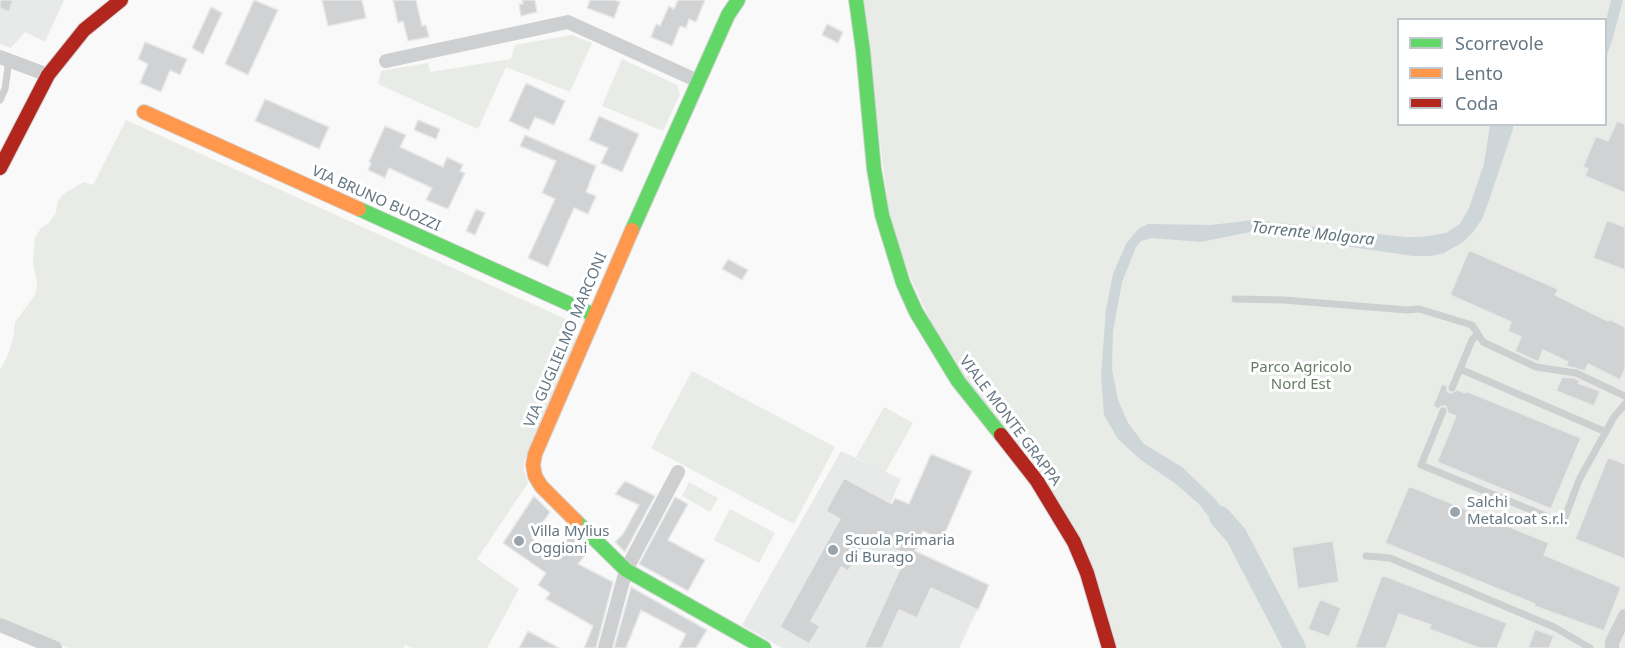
<!DOCTYPE html>
<style>
body{margin:0}
#map{position:relative;width:1625px;height:648px;overflow:hidden;background:#f9f9f9;font-family:"Noto Sans",sans-serif}
canvas{display:block}
.legend{position:absolute;left:1397px;top:18px;width:210px;height:108px;box-sizing:border-box;background:#fff;border:2px solid #c1c8cd;margin:0;padding:8px 10px;list-style:none;font-size:18px;color:#657683}
.legend li{display:flex;align-items:center;gap:12px;height:30px}
.legend b{width:30px;border:2px solid #c1c8cd}
</style>
<div id="map">
<canvas width="1625" height="648"></canvas>
<ul class="legend">
<li><b style="height:8px;background:#63d668"></b>Scorrevole</li>
<li><b style="height:8px;background:#ff974d"></b>Lento</li>
<li><b style="height:8px;background:#b3261e"></b>Coda</li>
</ul>
</div>
<script>
const context = document.querySelector('canvas').getContext('2d');
context.lineJoin = 'round';
function fill(path, color) {
  context.fillStyle = color;
  context.fill(path, 'evenodd');
}
function toPath(rows) {
  const path = new Path2D();
  for (const r of rows) {
    path.moveTo(r[0], r[1]);
    for (let i = 2; i < r.length; i += 2) path.lineTo(r[i], r[i + 1]);
  }
  return path;
}
function stroke(path, color, width, dash) {
  context.strokeStyle = color;
  context.lineWidth = width;
  context.lineCap = dash ? 'butt' : 'round';
  context.setLineDash(dash || []);
  context.stroke(path);
}
function write(font, color, halo, rows, align = 'center') {
  context.font = font + ' "Noto Sans",sans-serif';
  context.lineWidth = 6;
  context.setLineDash([]);
  context.textBaseline = 'middle';
  context.strokeStyle = halo;
  context.fillStyle = color;
  for (const [text, x, y, turn = 0] of rows) {
    context.save();
    context.translate(x, y);
    context.rotate((+turn || 0) * Math.PI / 180);
    context.textAlign = isNaN(turn) ? turn : align;
    if (halo) context.strokeText(text, 0, 0);
    context.fillText(text, 0, 0);
    context.restore();
  }
}
const built = toPath([
 [0,0,64,0,45,42,25,32,11,48,0,44],
 [841,451,901,479,885,515,923,531,915,551,989,585,959,648,782,648,742,625]
]);
const green = toPath([
 [862,0,1625,0,1625,648,1116,648,1095,579,940,342,892,237],
 [1398,20,1606,20,1606,124,1398,124],
 [572,35,592,43,570,92,506,67,478,129,378,84,381,71,428,63,430,72,511,59,515,45],
 [622,59,677,85,680,94,663,131,602,106],
 [126,120,570,321,578,342,524,461,524,471,528,483,477,559,519,589,487,648,412,648,405,645,403,648,68,648,0,619,0,370,8,355,14,334,15,322,35,295,37,284,33,261,35,238,41,228,50,222,56,212,58,200,65,193,84,182,93,185],
 [692,371,835,447,794,524,651,448],
 [884,407,913,423,885,473,856,457],
 [689,482,718,498,710,512,682,496],
 [730,509,775,533,759,563,714,540]
]);
const water = toPath([
 [1611,0,1623,0,1612,41,1606,57,1606,21],
 [1490,125,1513,125,1513,129,1488,203,1482,219,1473,232,1463,242,1444,253,1431,256,1413,256,1250,232,1201,242,1152,238,1141,241,1136,247,1122,282,1113,331,1112,369,1118,400,1128,423,1144,444,1182,467,1216,500,1243,539,1231,545,1198,503,1176,484,1141,460,1118,439,1104,415,1101,375,1106,310,1113,274,1126,244,1138,229,1148,224,1211,225,1253,220,1405,237,1422,237,1446,233,1460,224,1469,208,1484,164]
]);
const river = toPath([
 [1220,517,1236,535,1295,648]
]);
const building = toPath([
 [0,0,13,0,9,12,0,8,0,0],
 [254,0,278,10,248,75,225,64,254,0],
 [322,0,362,0,366,18,328,26,322,0],
 [393,0,416,0,422,26,426,25,429,37,408,41,403,21,398,23,393,0],
 [522,0,535,0,537,12,521,16,519,4,523,4,522,0],
 [590,0,614,0,620,2,614,18,587,8,590,0],
 [678,0,705,0,696,22,689,19,686,28,680,26,672,46,651,37,656,24,660,26,669,6,674,9,678,0],
 [211,7,222,13,203,54,192,48,211,7],
 [827,24,843,32,838,43,822,35,827,24],
 [145,42,187,59,180,75,170,70,161,92,140,83,148,64,138,59,145,42],
 [526,83,565,101,554,125,535,117,529,130,509,121,526,83],
 [265,99,329,127,319,149,255,121,265,99],
 [599,116,639,134,622,172,601,163,608,148,589,140,599,116],
 [418,120,440,129,436,139,414,130,418,120],
 [1617,121,1625,124,1625,193,1585,176,1588,169,1583,167,1596,136,1608,141,1617,121],
 [385,126,406,135,400,147,443,167,447,157,463,165,460,171,465,173,448,209,426,200,432,188,389,168,385,178,368,170,371,163,369,162,385,126],
 [525,135,596,166,586,192,596,196,588,214,574,208,548,267,528,258,555,199,542,193,556,161,520,146,525,135],
 [476,209,485,213,475,235,466,231,476,209],
 [1607,220,1625,227,1625,270,1593,258,1607,220],
 [1469,250,1558,289,1555,295,1608,321,1609,319,1625,327,1625,369,1620,380,1588,364,1585,371,1566,366,1568,362,1543,350,1538,362,1515,351,1521,337,1508,331,1511,322,1450,295,1469,250],
 [728,259,748,270,742,280,722,269,728,259],
 [1562,377,1574,378,1580,381,1578,383,1600,391,1594,406,1556,391,1562,377],
 [1442,384,1447,386,1447,391,1450,393,1457,390,1465,393,1466,391,1581,438,1551,509,1437,462,1456,416,1448,413,1446,406,1442,406,1438,409,1433,406,1442,384],
 [931,454,972,471,942,540,923,531,915,551,989,585,978,610,931,588,917,618,899,610,882,648,864,648,907,554,867,538,848,571,841,567,811,621,820,626,809,644,780,627,840,519,826,511,844,478,892,504,895,498,909,504,931,454],
 [1608,457,1625,464,1625,559,1575,539,1608,457],
 [625,481,655,496,625,552,615,542,623,534,639,505,615,494,625,481],
 [1409,486,1549,543,1544,555,1621,587,1604,631,1534,606,1535,604,1385,543,1409,486],
 [534,496,550,512,532,538,554,557,572,533,589,550,578,564,613,582,596,648,584,648,593,626,546,599,550,593,538,585,546,573,503,543,534,496],
 [675,497,688,504,668,540,705,560,688,591,639,564,675,497],
 [1333,541,1339,582,1298,589,1292,547,1333,541],
 [1382,575,1507,623,1497,648,1479,648,1429,629,1431,625,1399,614,1386,648,1355,648,1382,575],
 [631,587,707,630,696,648,679,648,686,634,641,610,626,648,614,648,631,587],
 [1320,599,1341,608,1329,637,1308,629,1320,599],
 [1535,629,1554,636,1549,648,1528,648,1535,629],
 [528,631,559,648,519,648,528,631]
]);
const lane = toPath([
 [0,100,5,89,9,60],
 [1235,299,1284,300,1407,310,1419,309,1472,325,1483,342,1536,367,1576,373,1625,396],
 [1460,369,1606,432],
 [1452,388,1472,340,1478,334],
 [1443,411,1421,465,1563,523,1579,480,1614,417,1625,404],
 [1366,556,1390,558,1554,627,1590,648]
]);
const street = toPath([
 [0,57,48,75],
 [386,61,568,22,698,81],
 [0,625,55,648],
 [605,648,626,570,678,472],
 [1612,648,1612,642,1625,616]
]);
const fast = toPath([
 [856,0,863,51,874,169,882,215,903,283,916,312,958,381,1001,435],
 [359,209,594,315],
 [632,230,728,15,738,0],
 [576,521,626,570,764,648]
]);
const slow = toPath([
 [144,112,359,209],
 [576,521,541,486,535,476,533,465,535,454,632,230]
]);
const jam = toPath([
 [0,168,48,75,84,30,121,0],
 [1001,435,1037,481,1074,542,1087,573,1109,648]
]);
const markers = [
 [1455,512,6,"#99a4ac"],
 [519,541,6,"#99a4ac"],
 [833,550,6,"#99a4ac"]
];
const streetNames = [
 ["VIA BRUNO BUOZZI",376,199,24],
 ["VIA GUGLIELMO MARCONI",566,340,-67],
 ["VIALE MONTE GRAPPA",1010,421,53]
];
const parkNames = [
 ["Parco Agricolo",1301,368],
 ["Nord Est",1301,385]
];
const poiNames = [
 ["Salchi",1467,503],
 ["Metalcoat s.r.l.",1467,520],
 ["Villa Mylius",531,532],
 ["Oggioni",531,549],
 ["Scuola Primaria",845,541],
 ["di Burago",845,558]
];
const waterNames = [
 ["Torrente Molgora",1313,234,6]
];
fill(built, '#e8e9e9');
fill(green, '#e8ebe6');
fill(water, '#ced6d9');
stroke(river, '#ced6d9', 22);
fill(building, '#d0d2d3');
stroke(building, '#e8e8e8', 1.5);
stroke(fast, '#d5d6d7', 16);
stroke(slow, '#d5d6d7', 16);
stroke(jam, '#d5d6d7', 16);
stroke(lane, '#cecfd0', 7);
stroke(street, '#cecfd0', 14);
stroke(fast, '#63d668', 14);
stroke(slow, '#ff974d', 14);
stroke(jam, '#b3261e', 14);
for (const [x, y, r, color] of markers) {
  const dot = new Path2D();
  dot.arc(x, y, r, 0, 2 * Math.PI);
  context.fillStyle = color;
  context.fill(dot);
  stroke(dot, '#fff', 2);
}
write('15px', '#657683', '#fff', streetNames);
write('15px', '#687a64', '#fff', parkNames);
write('15px', '#657683', '#fff', poiNames, 'left');
write('italic 16px', '#60757c', '#fff', waterNames);
</script>
